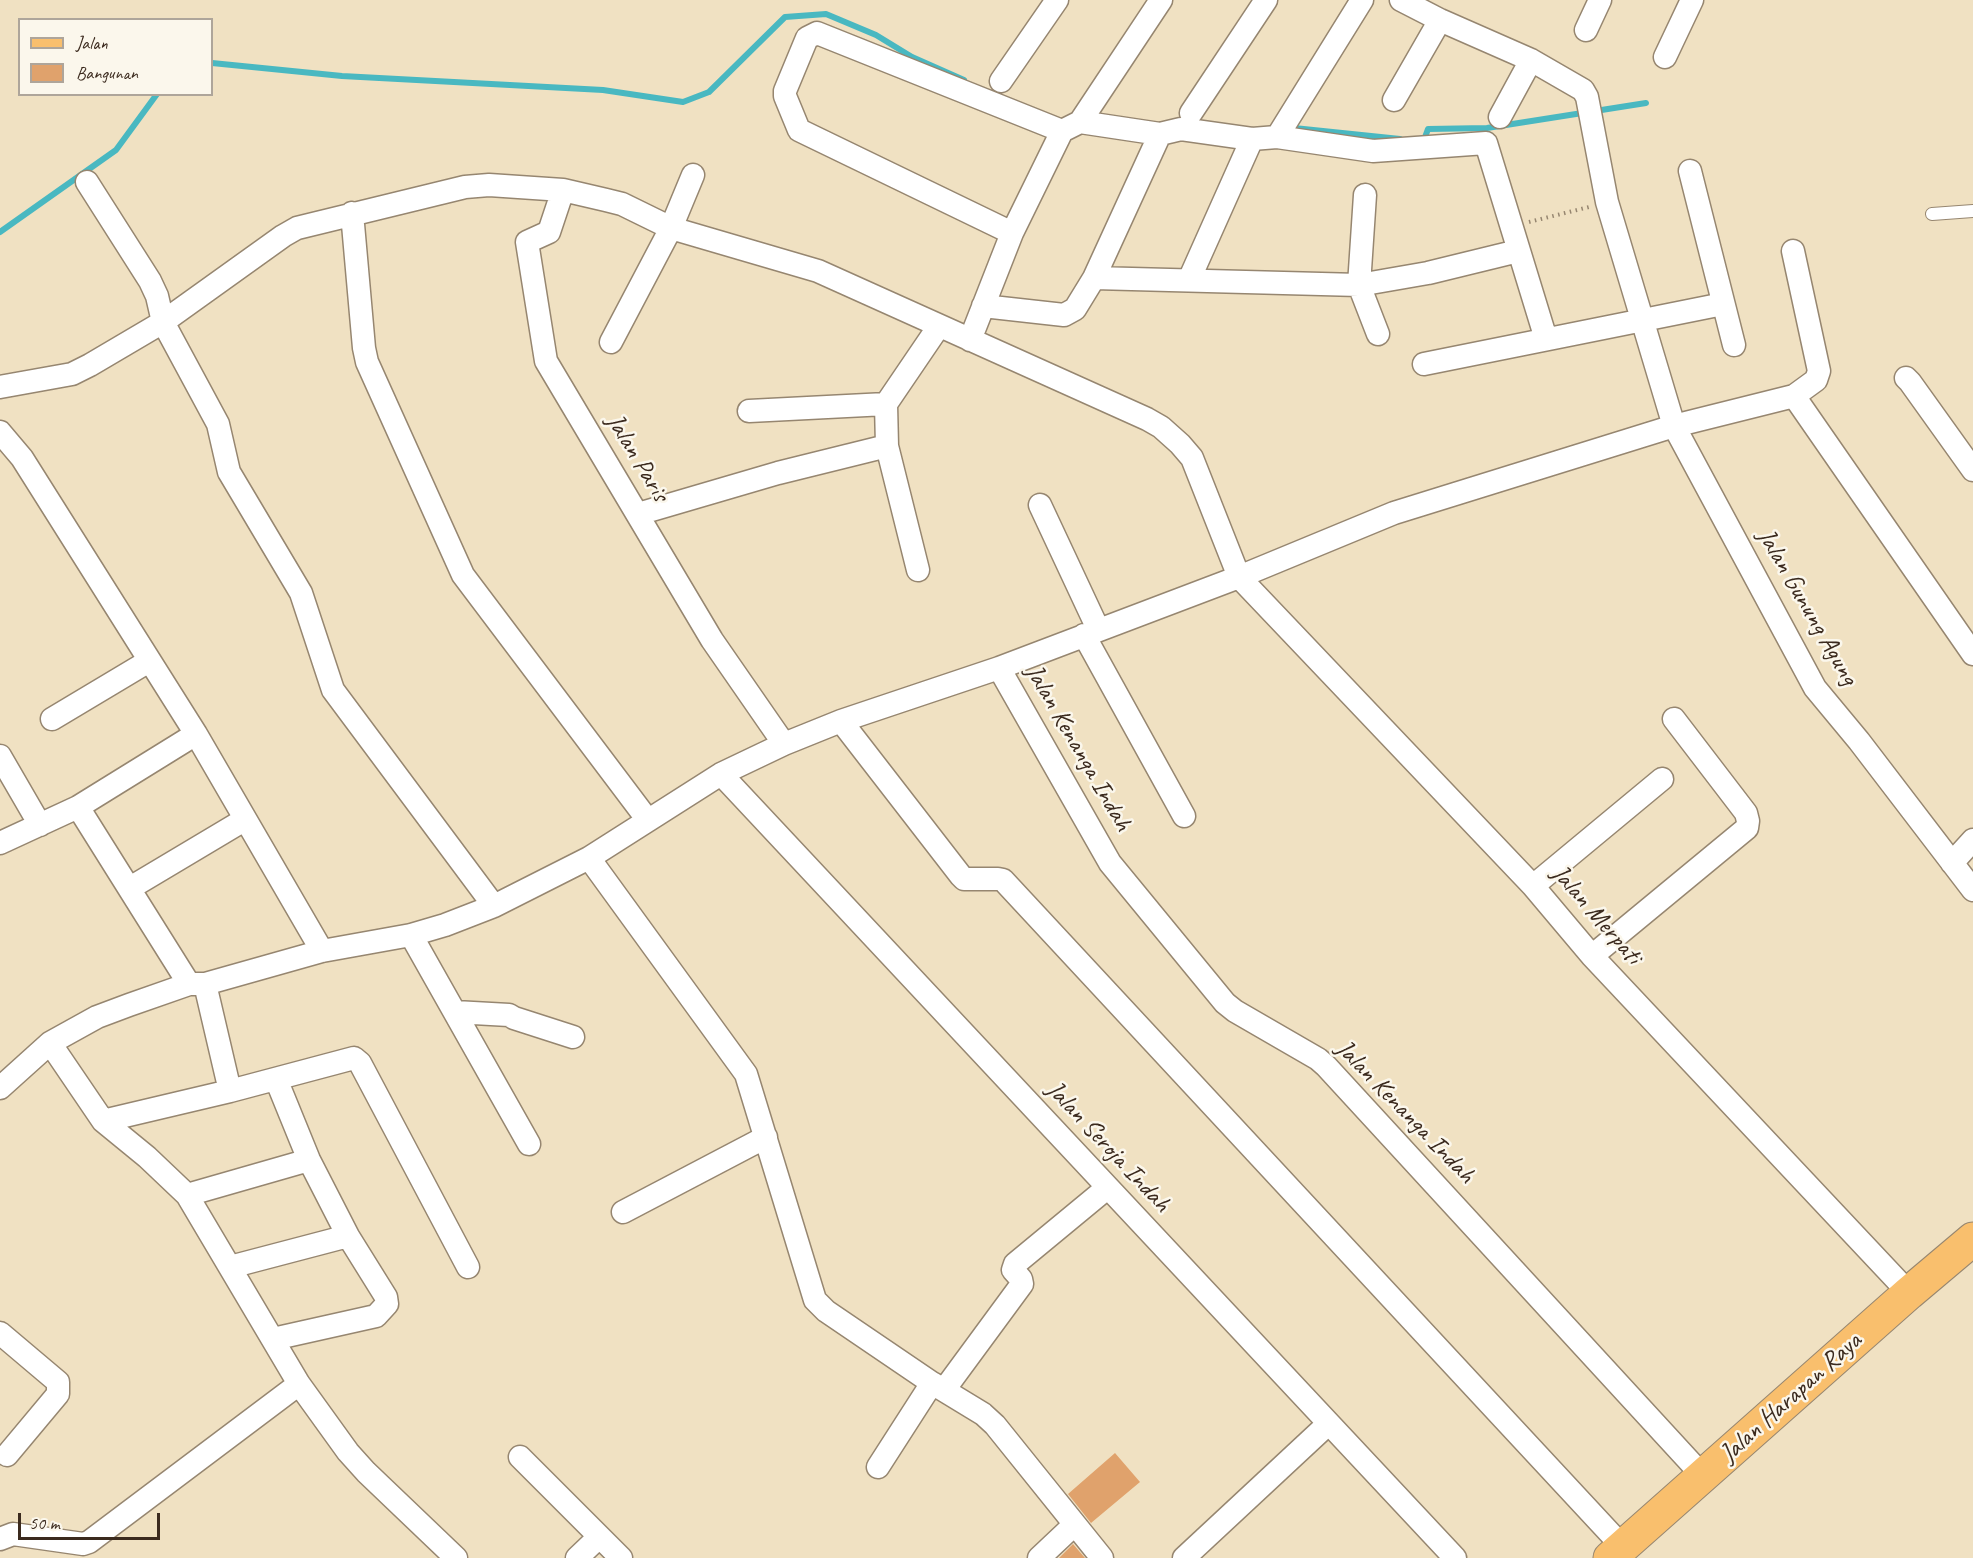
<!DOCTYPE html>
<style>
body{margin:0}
#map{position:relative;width:1973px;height:1558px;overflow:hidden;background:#f0e1c2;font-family:Caveat,sans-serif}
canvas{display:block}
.legend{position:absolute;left:18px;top:18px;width:195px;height:78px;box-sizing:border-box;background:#fbf7ec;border:2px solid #aea59a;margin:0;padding:8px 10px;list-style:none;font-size:18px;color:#3b2a1e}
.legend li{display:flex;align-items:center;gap:12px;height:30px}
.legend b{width:30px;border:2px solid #aea59a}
.scale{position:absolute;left:18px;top:1513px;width:142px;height:27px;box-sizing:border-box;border:3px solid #3b2a1e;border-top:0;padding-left:8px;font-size:18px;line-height:21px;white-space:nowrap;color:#3b2a1e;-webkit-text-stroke:4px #fbf7ec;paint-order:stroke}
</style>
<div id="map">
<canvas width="1973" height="1558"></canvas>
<ul class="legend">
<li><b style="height:8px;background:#f9bf6d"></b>Jalan</li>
<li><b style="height:16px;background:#e0a26c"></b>Bangunan</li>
</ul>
<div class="scale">50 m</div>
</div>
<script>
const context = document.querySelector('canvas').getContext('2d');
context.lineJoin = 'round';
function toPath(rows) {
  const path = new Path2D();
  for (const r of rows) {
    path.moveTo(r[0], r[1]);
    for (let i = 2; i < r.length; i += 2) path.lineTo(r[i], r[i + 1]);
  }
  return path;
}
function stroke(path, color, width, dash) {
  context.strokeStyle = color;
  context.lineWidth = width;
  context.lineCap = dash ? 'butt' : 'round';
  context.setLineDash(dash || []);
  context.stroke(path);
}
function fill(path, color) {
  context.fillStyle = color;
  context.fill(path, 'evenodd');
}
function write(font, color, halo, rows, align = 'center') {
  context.font = font + ' Caveat,sans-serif';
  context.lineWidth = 5;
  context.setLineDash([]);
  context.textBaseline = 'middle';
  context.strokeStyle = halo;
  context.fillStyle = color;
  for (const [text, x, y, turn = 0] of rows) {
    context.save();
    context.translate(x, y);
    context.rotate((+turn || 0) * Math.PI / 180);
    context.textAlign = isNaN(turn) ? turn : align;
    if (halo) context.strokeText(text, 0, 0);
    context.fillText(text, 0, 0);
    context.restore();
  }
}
const stream = toPath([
 [212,63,342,76,603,90,683,102,709,92,785,17,826,14,876,35,912,57,964,80],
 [1294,128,1400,139],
 [1422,140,1424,140,1428,129,1487,128,1646,103],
 [0,232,116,150,157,94]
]);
const building = toPath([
 [1115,1453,1140,1482,1091,1523,1068,1494],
 [1073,1544,1085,1558,1059,1558]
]);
const path = toPath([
 [1529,222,1589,207]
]);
const service = toPath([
 [1932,214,1973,211]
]);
const minor = toPath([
 [1401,0,1440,20,1531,60,1583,90,1587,97,1607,202,1674,426,1815,688,1859,741,1973,890],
 [1586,30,1600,0],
 [1665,57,1692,0],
 [1001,81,1057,0],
 [1394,100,1440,20],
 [1191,113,1266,0],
 [1500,117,1531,60],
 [1080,122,1160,134,1181,129,1252,139,1277,137,1373,151,1486,143,1546,339],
 [1277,137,1362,0],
 [1690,171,1734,345],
 [87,182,150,281,157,296,163,322,218,424,229,472,301,593,333,690,494,906],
 [563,190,549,232,527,242,546,361,712,640,784,744],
 [1365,195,1359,285,1378,334],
 [352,213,364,348,367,362,463,575,647,819],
 [1012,233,799,130,785,96,785,91,807,38,817,33,1062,131],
 [1094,278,1160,134],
 [1189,280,1252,139],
 [983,306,1064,315,1075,309,1094,278,1359,285,1428,273,1518,251],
 [970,340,1012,233,1062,131,1080,122,1161,0],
 [611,342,671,228,693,175],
 [1424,364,1723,304],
 [1906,378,1910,382,1973,470],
 [0,387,72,374,90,365,163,322,283,236,297,228,465,187,489,185,563,190,606,200,622,204,671,228,818,271,1147,419,1161,427,1180,444,1192,458,1239,577,1533,886,1592,956,1909,1293],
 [1794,396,1973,654],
 [749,411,886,404],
 [0,432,22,458,196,734,322,951],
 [1040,505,1098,629],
 [638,514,778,473,887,446],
 [918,570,887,446,886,404,939,326],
 [1084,635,1184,816],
 [999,668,1110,863,1225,1003,1235,1011,1318,1059,1326,1066,1703,1476],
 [52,719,149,661],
 [841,721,961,876,964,879,998,879,1003,880,1622,1546],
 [0,756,40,825],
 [721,774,1455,1558],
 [78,807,189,984],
 [0,843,78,807,196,734],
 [589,858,746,1074,815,1300,826,1311,932,1383,983,1414,995,1425,1102,1558],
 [1952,863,1973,840],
 [1533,886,1662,779],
 [130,888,244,820],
 [411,935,529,1144],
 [1592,956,1747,828,1748,821,1746,813,1674,719],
 [205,984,230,1091],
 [455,1012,509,1015,514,1018,573,1037],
 [50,1043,103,1121,147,1157,187,1195,299,1384,348,1452,366,1472,456,1558],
 [0,1088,50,1043,97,1017,129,1005,189,984,205,984,322,951,411,935,445,925,494,906,589,858,721,774,784,744,841,721,999,668,1239,577,1394,513,1674,426,1794,396,1816,380,1819,371,1793,251],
 [103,1121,230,1091,354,1058,360,1063,468,1267],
 [187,1195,309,1160],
 [623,1212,766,1137],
 [230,1267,348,1236],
 [0,1333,58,1382,58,1394,7,1455],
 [273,1339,376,1316,387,1304,386,1297,348,1236,309,1160,276,1079],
 [944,1390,1022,1284,1021,1279,1013,1270,1015,1264,1107,1188],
 [520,1457,621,1558],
 [878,1467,932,1383],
 [0,1539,13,1534,83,1544,89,1542,299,1384],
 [577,1558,599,1537],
 [1039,1558,1074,1525],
 [1184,1558,1328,1424]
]);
const primary = toPath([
 [1610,1558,1909,1293,1973,1239]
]);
const streetNames = [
 ["Jalan Paris",637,458,59],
 ["Jalan Gunung Agung",1807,607,60],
 ["Jalan Kenanga Indah",1078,748,60],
 ["Jalan Merpati",1596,915,49],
 ["Jalan Kenanga Indah",1405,1112,46],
 ["Jalan Seroja Indah",1108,1147,47],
 ["Jalan Harapan Raya",1791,1398,-42]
];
stroke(stream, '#49b8c1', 6);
fill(building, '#e0a26c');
stroke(service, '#968670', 14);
stroke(minor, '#968670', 25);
stroke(primary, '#968670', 35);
stroke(path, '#968670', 4, [1.5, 4.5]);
stroke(service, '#fff', 12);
stroke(minor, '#fff', 22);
stroke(primary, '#f9bf6d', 33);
write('26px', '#3b2a1e', '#fbf7ec', streetNames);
</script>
